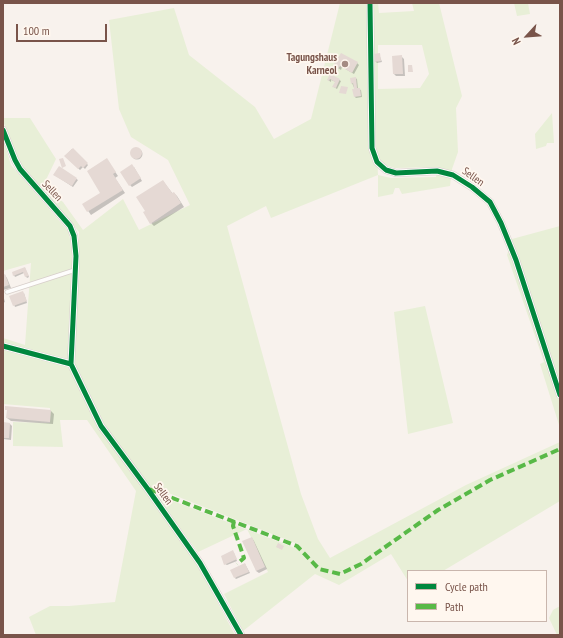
<!DOCTYPE html>
<style>
body{margin:0}
#map{position:relative;width:563px;height:638px;overflow:hidden;background:#f8f2ed;font-family:"PT Sans Narrow",sans-serif}
canvas{display:block}
.frame{position:absolute;inset:0;border:4px solid #79544a;pointer-events:none}
.legend{position:absolute;left:407px;top:570px;width:140px;height:52px;box-sizing:border-box;background:#fff7ef;border:1px solid #c9b6ad;margin:0;padding:5px 7px;list-style:none;font-size:12px;color:#79544a}
.legend li{display:flex;align-items:center;gap:8px;height:20px}
.legend b{width:20px;border:1px solid #c9b6ad}
.north{position:absolute;left:507px;top:16px;width:40px;height:40px;-webkit-text-stroke:3px #fff7ef;paint-order:stroke;rotate:244deg;font-size:11px;font-weight:700;line-height:16px;text-align:center;color:#79544a}
.north::after{content:'';display:block;margin:auto;width:14px;height:18px;background:#79544a;clip-path:polygon(50% 0,100% 100%,50% 72%,0 100%)}
.scale{position:absolute;left:16px;top:24px;width:91px;height:18px;box-sizing:border-box;border:2px solid #79544a;border-top:0;padding-left:5px;font-size:12px;line-height:14px;white-space:nowrap;color:#79544a;-webkit-text-stroke:3px #fff7ef;paint-order:stroke}
</style>
<div id="map">
<canvas width="563" height="638"></canvas>
<div class="frame"></div>
<ul class="legend">
<li><b style="height:5px;background:#00873e"></b>Cycle path</li>
<li><b style="height:5px;background:#58b947"></b>Path</li>
</ul>
<div class="north">N</div>
<div class="scale">100 m</div>
</div>
<script>
const context = document.querySelector('canvas').getContext('2d');
context.lineJoin = 'round';
function fill(path, color) {
  context.fillStyle = color;
  context.fill(path, 'evenodd');
}
function toPath(rows) {
  const path = new Path2D();
  for (const r of rows) {
    if (r.length === 3) {
      path.moveTo(r[0] + r[2], r[1]);
      path.arc(r[0], r[1], r[2], 0, 2 * Math.PI);
      continue;
    }
    path.moveTo(r[0], r[1]);
    for (let i = 2; i < r.length; i += 2) path.lineTo(r[i], r[i + 1]);
  }
  return path;
}
function stroke(path, color, width, dash) {
  context.strokeStyle = color;
  context.lineWidth = width;
  context.lineCap = dash ? 'butt' : 'round';
  context.setLineDash(dash || []);
  context.stroke(path);
}
function write(font, color, halo, rows, align = 'center') {
  context.font = font + ' "PT Sans Narrow",sans-serif';
  context.lineWidth = 3.5;
  context.setLineDash([]);
  context.textBaseline = 'middle';
  context.strokeStyle = halo;
  context.fillStyle = color;
  for (const [text, x, y, turn = 0] of rows) {
    context.save();
    context.translate(x, y);
    context.rotate((+turn || 0) * Math.PI / 180);
    context.textAlign = isNaN(turn) ? turn : align;
    if (halo) context.strokeText(text, 0, 0);
    context.fillText(text, 0, 0);
    context.restore();
  }
}
const green = toPath([
 [340,3,378,3,379,13,414,11,412,3,439,3,462,96,456,108,458,152,452,169,450,186,402,194,399,188,395,188,393,194,378,197,378,175,271,218,266,206,227,226,301,494,318,539,330,558,466,485,560,442,560,501,443,571,408,571,408,581,391,554,339,585,315,574,243,631,224,594,268,572,247,529,198,552,154,494,197,564,235,635,36,635,29,617,50,606,69,606,115,602,136,491,87,420,60,420,63,447,13,446,13,422,50,423,50,408,3,404,3,338,25,345,31,263,3,271,3,139,11,165,69,232,73,263,78,261,79,232,20,164,3,121,3,118,30,118,56,159,43,186,63,202,83,230,123,199,139,230,190,205,168,160,131,137,119,109,109,20,174,8,189,55,255,107,274,139,311,119],
 [378,45,422,45,429,74,420,88,378,89],
 [377,156,385,165,395,168,437,167,436,177,391,178,378,175],
 [156,488,300,545,300,546,295,548,155,494],
 [514,3,528,3,530,14,517,16],
 [552,113,554,143,547,143,546,146,536,149,535,134],
 [560,226,560,428,540,364,544,362,507,255,512,239],
 [425,306,453,423,408,434,394,312],
 [560,606,560,635,557,635,549,618,553,610]
]);
const shadow = toPath([
 [379,54,382,62,377,63,375,61],
 [401,56,404,59,405,76,396,76,394,74],
 [357,63,359,65,354,74,342,67,341,70,335,66],
 [330,75,341,81,337,89,334,87,336,82,331,80,331,82,328,80],
 [355,78,357,79,358,89,361,90,362,97,356,98,355,97,355,90,352,83],
 [137,154,5.5],
 [72,149,88,165,85,169,83,167,80,170,65,156],
 [107,160,118,176,115,178,125,193,91,215,84,205,102,193],
 [134,167,142,181,132,187,130,185],
 [59,168,78,180,73,187,56,176],
 [163,181,173,194,174,193,177,196,184,207,154,226,151,223,146,211],
 [25,268,29,277,27,278,24,273,15,277,14,275],
 [5,275,7,278,11,288,3,290,3,276],
 [24,293,27,303,15,307,11,296],
 [3,295,5,302,3,303],
 [6,409,51,411,54,414,53,424,11,421,7,418,8,411],
 [3,423,10,424,12,426,11,440,3,439],
 [252,538,254,541,267,569,259,573,256,571],
 [234,553,237,561,227,565,225,564],
 [245,564,250,573,236,579,235,578]
]);
const building = toPath([
 [341,53,358,62,352,73,340,66,338,69,333,66],
 [380,53,381,61,374,62,373,54],
 [402,55,403,74,393,74,392,56],
 [408,65,412,65,413,72,408,72],
 [330,74,340,79,336,88,332,87,335,82,330,79,329,81,327,80],
 [356,77,357,88,360,88,361,96,354,97,352,89,354,89,353,83,351,84,350,78],
 [341,86,348,87,346,94,339,93],
 [136,153,6],
 [73,148,88,163,83,168,81,166,78,169,64,156],
 [63,158,66,166,62,168,59,159],
 [107,158,116,172,113,174,123,190,87,212,82,204,100,193,87,171],
 [132,164,141,178,129,186,120,172],
 [59,166,77,178,72,186,53,175],
 [163,180,172,193,174,192,181,203,150,224,143,212,145,211,136,197],
 [25,267,29,276,25,277,23,272,13,276,12,272],
 [5,274,9,285,3,287,3,275],
 [23,291,27,301,13,306,9,296],
 [5,406,51,410,50,422,6,418,7,410,5,410],
 [3,422,10,423,9,438,3,438],
 [252,537,265,567,256,571,242,541],
 [278,543,284,546,282,550,276,547],
 [233,550,237,559,224,565,221,556],
 [245,563,249,572,234,578,230,570]
]);
const service = toPath([
 [7,292,75,270]
]);
const minor = toPath([
 [370,3,372,148,377,162,386,170,396,173,437,171,453,175,472,187,490,202,501,223,516,260,560,395],
 [3,130,15,160,20,169,70,226,74,236,76,256,71,364,3,346],
 [71,364,101,426,147,488,200,563,241,635]
]);
const quiet = toPath([
 [149,489,297,546,319,569,340,574,361,564,438,510,490,480,560,449],
 [234,521,233,526,244,558,237,564]
]);
const cycleway = toPath([
 [370,3,372,148,377,162,386,170,396,173,437,171,453,175,472,187,490,202,501,223,516,260,560,395],
 [3,130,15,160,20,169,70,226,74,236,76,256,71,364,3,346],
 [71,364,101,426,147,488,200,563,241,635]
]);
const markers = [
 [345,64,4,"#a58b83"]
];
const poiNames = [
 ["Tagungshaus",337,58],
 ["Karneol",337,71]
];
const streetNames = [
 ["Sellen",473,177,35],
 ["Sellen",52,191,47],
 ["Sellen",163,494,54]
];
fill(green, '#e8efd7');
fill(shadow, '#0003');
fill(building, '#e5d9d4');
stroke(service, '#d7ceca', 5);
stroke(minor, '#d7ceca', 8);
stroke(service, '#fefdfc', 3.5);
stroke(minor, '#fefdfc', 7);
stroke(quiet, '#58b947', 4, [8, 4]);
stroke(cycleway, '#00873e', 5);
for (const [x, y, r, color] of markers) {
  const dot = new Path2D();
  dot.arc(x, y, r, 0, 2 * Math.PI);
  context.fillStyle = color;
  context.fill(dot);
  stroke(dot, '#fff7ef', 1.5);
}
write('bold 11px', '#79544a', '#fff7ef', poiNames, 'right');
write('11px', '#79544a', '#fff7ef', streetNames);
</script>
